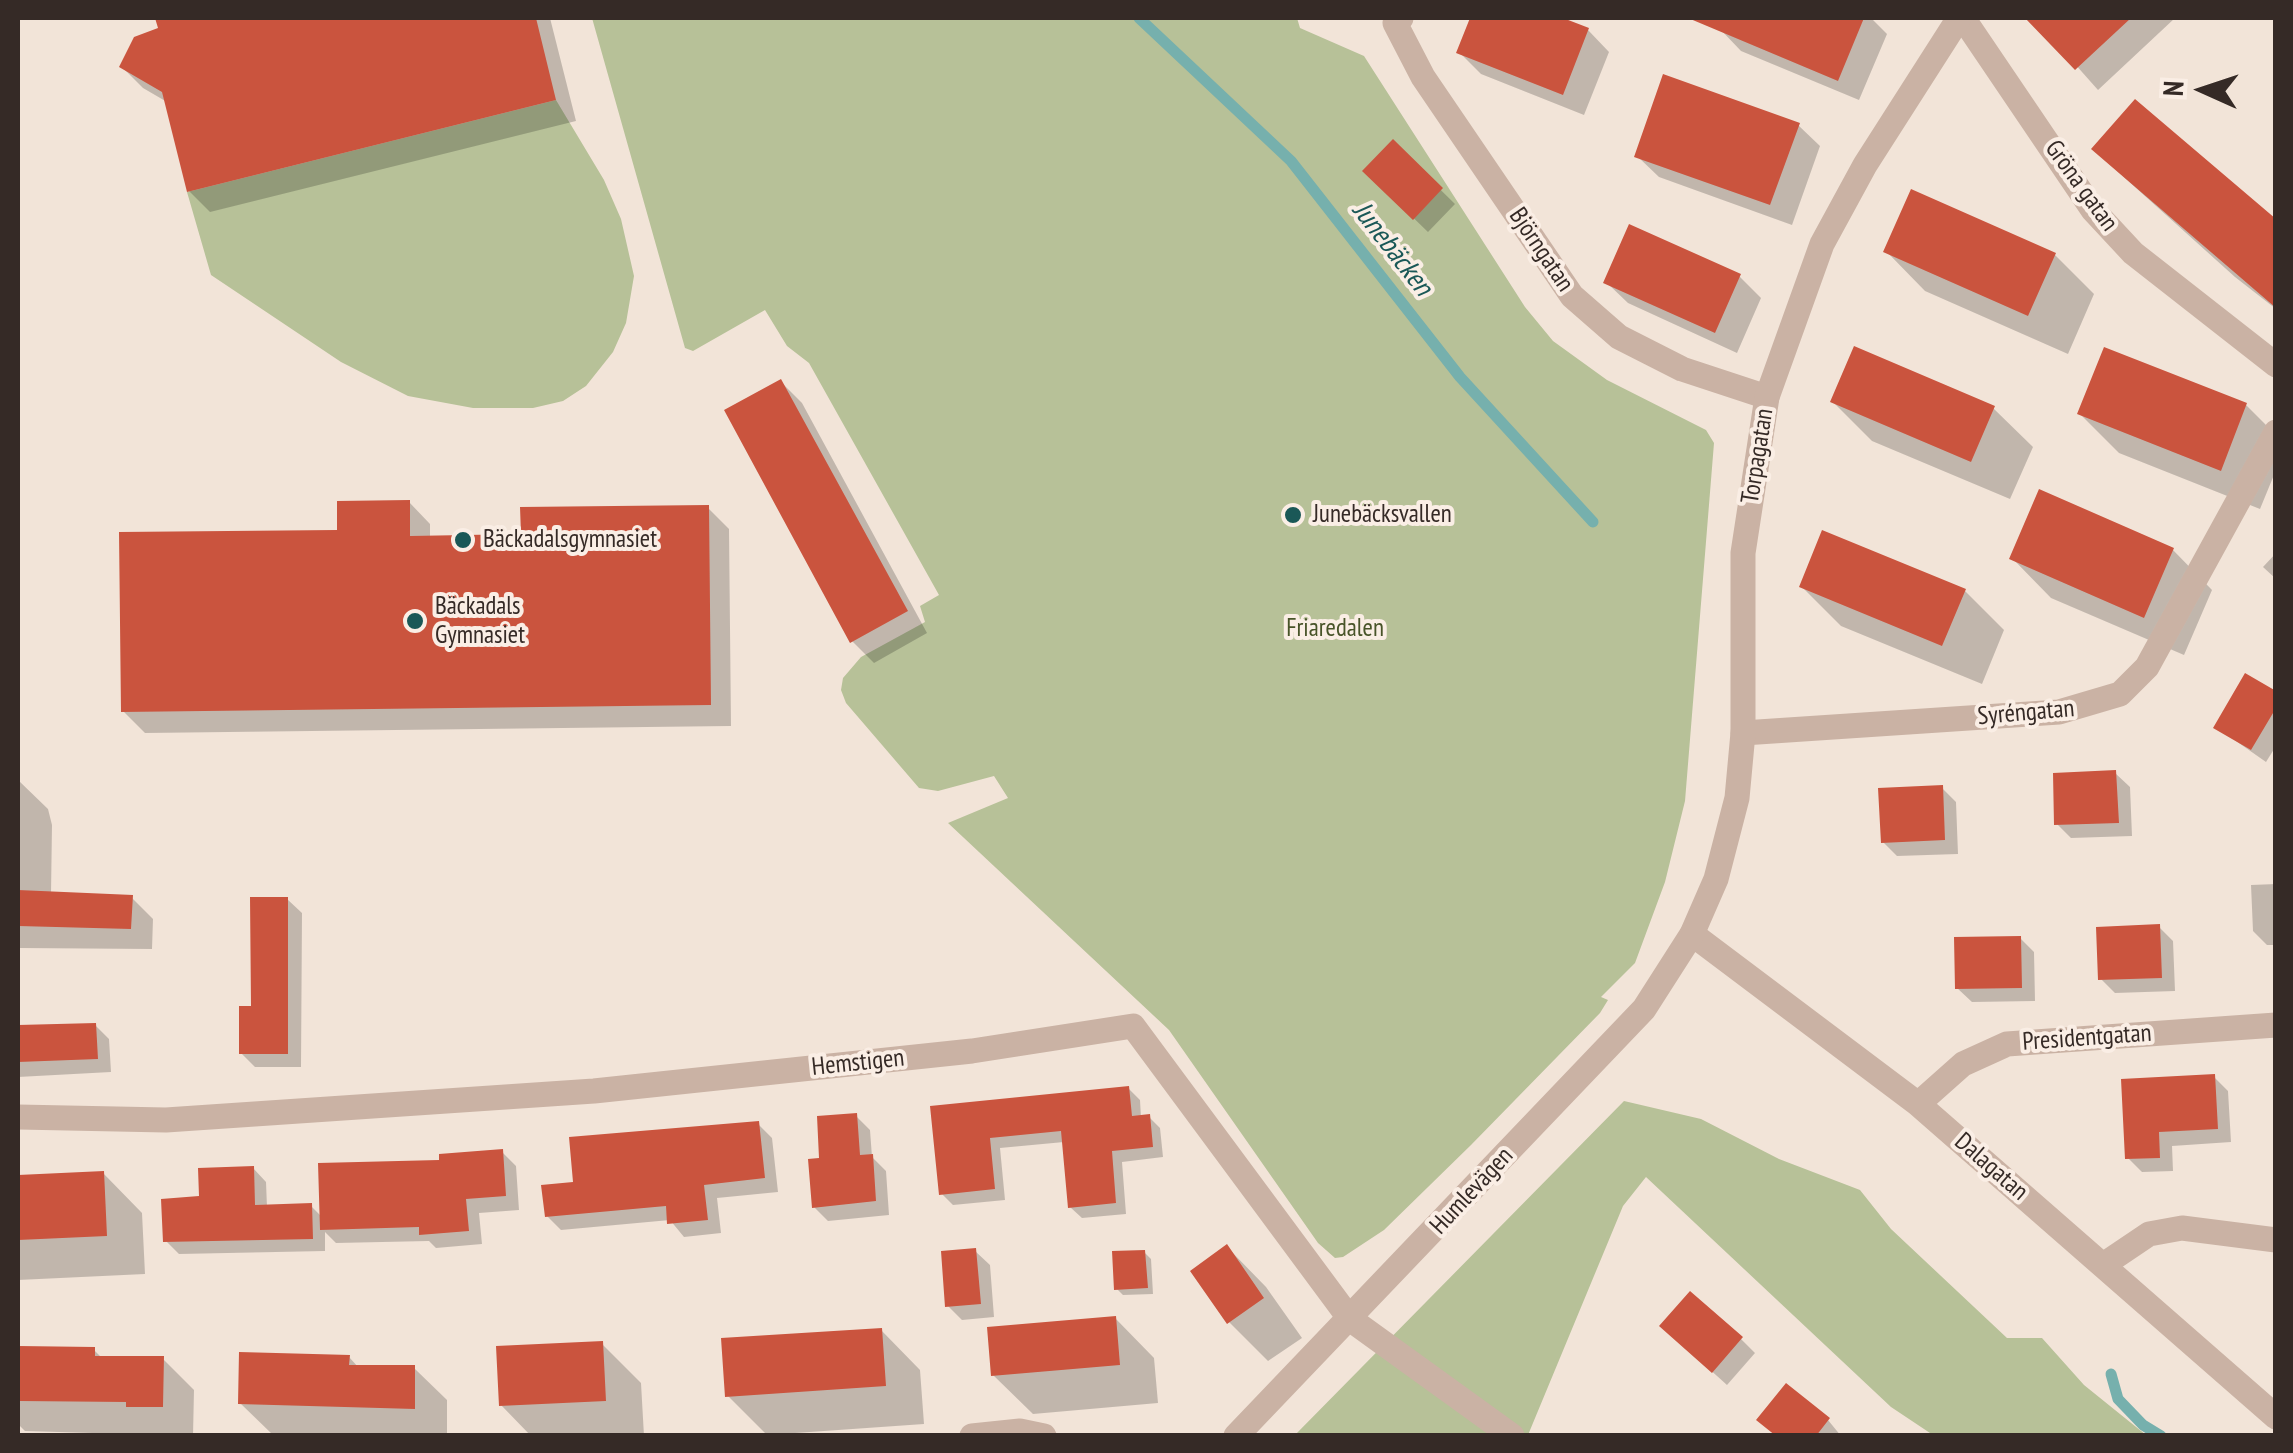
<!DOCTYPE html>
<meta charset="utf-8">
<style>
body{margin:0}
#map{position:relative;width:2293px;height:1453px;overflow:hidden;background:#f2e4d8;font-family:"PT Sans Narrow",sans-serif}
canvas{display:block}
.frame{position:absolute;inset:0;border:20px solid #352a26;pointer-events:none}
.north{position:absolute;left:2153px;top:40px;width:100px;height:100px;-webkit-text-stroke:8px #faeee5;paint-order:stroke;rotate:273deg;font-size:28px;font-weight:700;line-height:40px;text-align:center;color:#352a26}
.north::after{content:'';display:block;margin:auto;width:35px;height:45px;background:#352a26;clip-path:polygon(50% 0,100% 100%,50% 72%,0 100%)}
</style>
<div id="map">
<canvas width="2293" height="1453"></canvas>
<div class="frame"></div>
<div class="north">N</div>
</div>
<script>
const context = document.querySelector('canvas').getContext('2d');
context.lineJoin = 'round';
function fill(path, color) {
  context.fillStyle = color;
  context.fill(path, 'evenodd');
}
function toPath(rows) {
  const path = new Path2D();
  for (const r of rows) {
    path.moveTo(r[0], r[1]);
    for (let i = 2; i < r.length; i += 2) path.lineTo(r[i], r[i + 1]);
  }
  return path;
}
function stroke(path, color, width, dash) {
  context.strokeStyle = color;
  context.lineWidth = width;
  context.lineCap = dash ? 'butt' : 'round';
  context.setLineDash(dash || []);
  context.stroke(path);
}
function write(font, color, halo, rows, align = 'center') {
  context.font = font + ' "PT Sans Narrow",sans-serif';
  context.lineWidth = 8;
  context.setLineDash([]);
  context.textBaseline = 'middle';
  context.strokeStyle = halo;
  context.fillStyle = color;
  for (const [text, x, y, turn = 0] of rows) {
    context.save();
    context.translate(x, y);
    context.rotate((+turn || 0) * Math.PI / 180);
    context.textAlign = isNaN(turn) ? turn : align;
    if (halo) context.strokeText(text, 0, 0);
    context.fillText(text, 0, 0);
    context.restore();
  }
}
const green = toPath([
 [592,18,1297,18,1300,28,1364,56,1525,307,1553,341,1607,380,1706,430,1714,443,1685,801,1665,882,1635,963,1601,997,1608,1000,1600,1013,1471,1145,1384,1230,1343,1257,1335,1258,1318,1243,1169,1030,948,823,1008,798,994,776,938,791,919,788,846,703,841,690,843,678,861,657,925,622,920,606,939,595,809,363,787,346,765,310,693,351,685,348],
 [556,100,604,180,621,219,634,276,626,323,613,352,586,386,563,401,533,408,473,408,408,396,341,362,211,275,187,192],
 [1624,1101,1701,1119,1779,1159,1860,1190,1891,1229,2007,1338,2042,1338,2084,1385,2146,1435,1933,1435,1891,1407,1646,1177,1623,1206,1528,1435,1294,1436]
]);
const shadow = toPath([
 [158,18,550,18,576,121,210,212,189,191,167,102,143,88,122,67,161,30],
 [1473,18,1556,18,1588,30,1609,52,1584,115,1481,74,1459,52],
 [1725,18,1871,18,1887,34,1859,100,1741,51,1720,29],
 [2034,18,2175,18,2098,90],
 [1798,125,1820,146,1792,225,1659,177,1637,156],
 [1393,143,1455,204,1428,232,1365,171],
 [2116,170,2276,219,2276,309,2235,277],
 [1886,251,2055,255,2094,294,2068,354,1925,291],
 [1740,277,1761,298,1737,353,1628,303,1606,282],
 [781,382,802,403,927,633,874,663,852,641],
 [1833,402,1993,408,2033,447,2010,499,1872,441],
 [2246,405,2276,435,2276,470,2260,509,2119,453,2080,414],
 [409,502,430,524,430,538,523,537,708,508,729,529,731,726,145,733,123,711,339,532],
 [2173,550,2212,590,2184,655,2051,598,2012,558],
 [2276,553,2276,579,2263,567],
 [1802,587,1965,591,2004,630,1982,684,1841,626],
 [2276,694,2276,746,2266,762,2216,727],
 [2115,773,2130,787,2132,836,2071,838,2057,824],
 [18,780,48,809,52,825,51,894,131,897,153,919,152,949,18,948],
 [1942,788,1956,802,1958,854,1897,856,1883,842],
 [2276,884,2276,945,2267,945,2253,931,2251,885],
 [287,899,302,913,301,1067,255,1067,241,1053],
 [2159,927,2173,941,2175,991,2115,993,2101,979],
 [2020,938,2034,952,2035,1001,1972,1002,1957,988],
 [95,1025,109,1039,111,1072,18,1077,18,1027],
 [2214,1077,2228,1091,2231,1142,2172,1146,2173,1171,2142,1172,2128,1158],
 [1128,1088,1140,1100,1141,1118,1149,1117,1160,1128,1163,1157,1122,1162,1126,1214,1082,1218,1070,1207,1064,1142,1000,1148,1005,1200,953,1205,942,1194,933,1108],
 [856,1116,870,1130,872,1157,886,1171,889,1215,828,1221,814,1207,822,1161],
 [758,1124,772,1138,778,1192,717,1198,721,1233,684,1237,670,1220,561,1230,547,1216,576,1184],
 [502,1152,516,1166,519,1210,479,1213,482,1244,436,1248,429,1241,336,1243,325,1232,325,1251,179,1254,166,1241,201,1198,253,1168,266,1182,267,1207,311,1206,322,1217,442,1162],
 [103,1173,142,1213,145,1274,18,1280,18,1177],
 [1227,1247,1266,1287,1302,1338,1268,1361,1229,1322],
 [975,1251,990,1265,994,1317,962,1320,948,1306],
 [1144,1252,1151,1259,1153,1294,1123,1295,1117,1289],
 [1115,1318,1154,1358,1158,1403,1033,1414,993,1375],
 [881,1330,920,1370,924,1424,767,1435,727,1395],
 [1676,1339,1741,1339,1755,1353,1727,1385],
 [602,1344,641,1383,644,1436,531,1436,501,1405],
 [18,1349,94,1350,103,1359,163,1359,194,1390,193,1436,25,1431,18,1424],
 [349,1357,359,1368,414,1368,447,1400,447,1436,273,1435,240,1403],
 [1828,1420,1841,1436,1775,1436]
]);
const stream = toPath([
 [1139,18,1291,161,1460,377,1593,522],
 [2111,1374,2118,1399,2143,1425,2161,1436]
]);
const building = toPath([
 [155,18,536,18,556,100,187,192,162,92,119,67,134,37,158,28],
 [1470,18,1563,18,1589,28,1563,95,1456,53],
 [1688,18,1864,18,1838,81],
 [2025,18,2131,18,2075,70],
 [1663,74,1800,123,1770,205,1634,157],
 [2135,99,2276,219,2276,308,2091,149],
 [1393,139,1443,188,1413,220,1362,171],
 [1911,189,2056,253,2028,316,1883,252],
 [1629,224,1741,274,1715,333,1603,283],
 [1854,346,1995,406,1971,462,1830,402],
 [2104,347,2247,403,2221,471,2077,414],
 [781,379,908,611,850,643,724,410],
 [2039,489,2174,548,2144,618,2009,559],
 [410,500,410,536,521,534,520,507,709,505,711,705,121,712,119,532,337,530,337,501],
 [1822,530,1966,589,1942,646,1799,587],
 [2245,673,2276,691,2276,708,2251,750,2213,728],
 [2116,770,2119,823,2054,825,2053,773],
 [1943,785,1945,840,1881,843,1878,788],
 [18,890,133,895,131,929,18,926],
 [250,897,288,897,288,1054,239,1054,239,1006,251,1006],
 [2160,924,2162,978,2098,980,2096,927],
 [2021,936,2022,988,1955,989,1954,937],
 [96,1023,98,1059,18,1062,18,1025],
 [2215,1074,2218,1129,2159,1132,2160,1158,2125,1159,2121,1079],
 [1129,1086,1132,1116,1150,1114,1153,1147,1112,1151,1116,1203,1068,1208,1061,1131,990,1138,995,1189,939,1195,930,1106],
 [857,1113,860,1155,873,1154,876,1201,812,1208,808,1159,819,1158,817,1116],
 [759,1121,765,1178,704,1185,708,1220,667,1224,666,1206,545,1217,541,1185,573,1182,569,1137],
 [503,1149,506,1196,466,1199,469,1231,419,1235,419,1227,320,1230,318,1163,439,1160,439,1154],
 [254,1166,255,1205,312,1203,313,1239,163,1242,161,1199,199,1196,198,1168],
 [104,1171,107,1236,18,1240,18,1175],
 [1227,1244,1264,1298,1227,1324,1190,1271],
 [976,1248,981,1304,945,1307,941,1251],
 [1145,1250,1148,1288,1114,1290,1112,1251],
 [1690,1291,1743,1337,1712,1373,1659,1326],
 [1116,1316,1120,1365,991,1376,987,1327],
 [882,1328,886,1386,725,1397,721,1338],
 [603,1341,606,1401,499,1406,496,1346],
 [18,1346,95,1347,95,1356,164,1356,163,1407,126,1407,126,1402,18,1401],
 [239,1352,350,1355,349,1365,415,1365,415,1409,238,1404],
 [1786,1383,1830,1418,1816,1436,1776,1436,1756,1420]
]);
const minor = toPath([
 [1401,18,1395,23,1423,77,1572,296,1619,337,1682,369,1767,397],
 [1963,18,2093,210,2133,253,2276,365],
 [1743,733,2059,712,2120,694,2147,667,2276,432],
 [1692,934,1918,1104,2276,1417],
 [1918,1104,1963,1064,2007,1044,2276,1025],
 [18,1117,166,1120,594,1091,972,1051,1133,1026,1350,1319,1512,1436],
 [2103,1265,2149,1234,2182,1228,2276,1240],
 [972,1436,1020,1431,1044,1436]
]);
const tertiary = toPath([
 [1236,1436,1644,1009,1692,934,1716,879,1737,798,1743,733,1743,553,1767,397,1822,244,1865,165,1959,18]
]);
const markers = [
 [1293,515,10,"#1a5857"],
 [463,540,10,"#1a5857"],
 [415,621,10,"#1a5857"]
];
const streetNames = [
 ["Gröna gatan",2081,186,54],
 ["Björngatan",1541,250,56],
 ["Torpagatan",1758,456,-81],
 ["Syréngatan",2026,713,-5],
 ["Presidentgatan",2087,1038,-4],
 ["Hemstigen",858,1063,-6],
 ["Dalagatan",1991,1167,41],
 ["Humlevägen",1472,1191,-47]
];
const poiNames = [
 ["Junebäcksvallen",1313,515],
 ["Bäckadalsgymnasiet",483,540],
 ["Bäckadals",435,607],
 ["Gymnasiet",435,636]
];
const parkNames = [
 ["Friaredalen",1335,629]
];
const waterNames = [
 ["Junebäcken",1392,249,52]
];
fill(green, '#b7c198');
fill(shadow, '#0003');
stroke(stream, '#76b0ad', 11);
fill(building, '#ca543e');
stroke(minor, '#cab2a4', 25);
stroke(tertiary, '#cab2a4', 25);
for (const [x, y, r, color] of markers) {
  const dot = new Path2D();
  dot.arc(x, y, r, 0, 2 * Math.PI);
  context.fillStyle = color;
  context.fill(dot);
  stroke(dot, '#faeee5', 4);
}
write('25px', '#352a26', '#faeee5', streetNames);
write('25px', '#352a26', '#faeee5', poiNames, 'left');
write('25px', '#485429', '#faeee5', parkNames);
write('italic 28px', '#1a5857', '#faeee5', waterNames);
</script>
